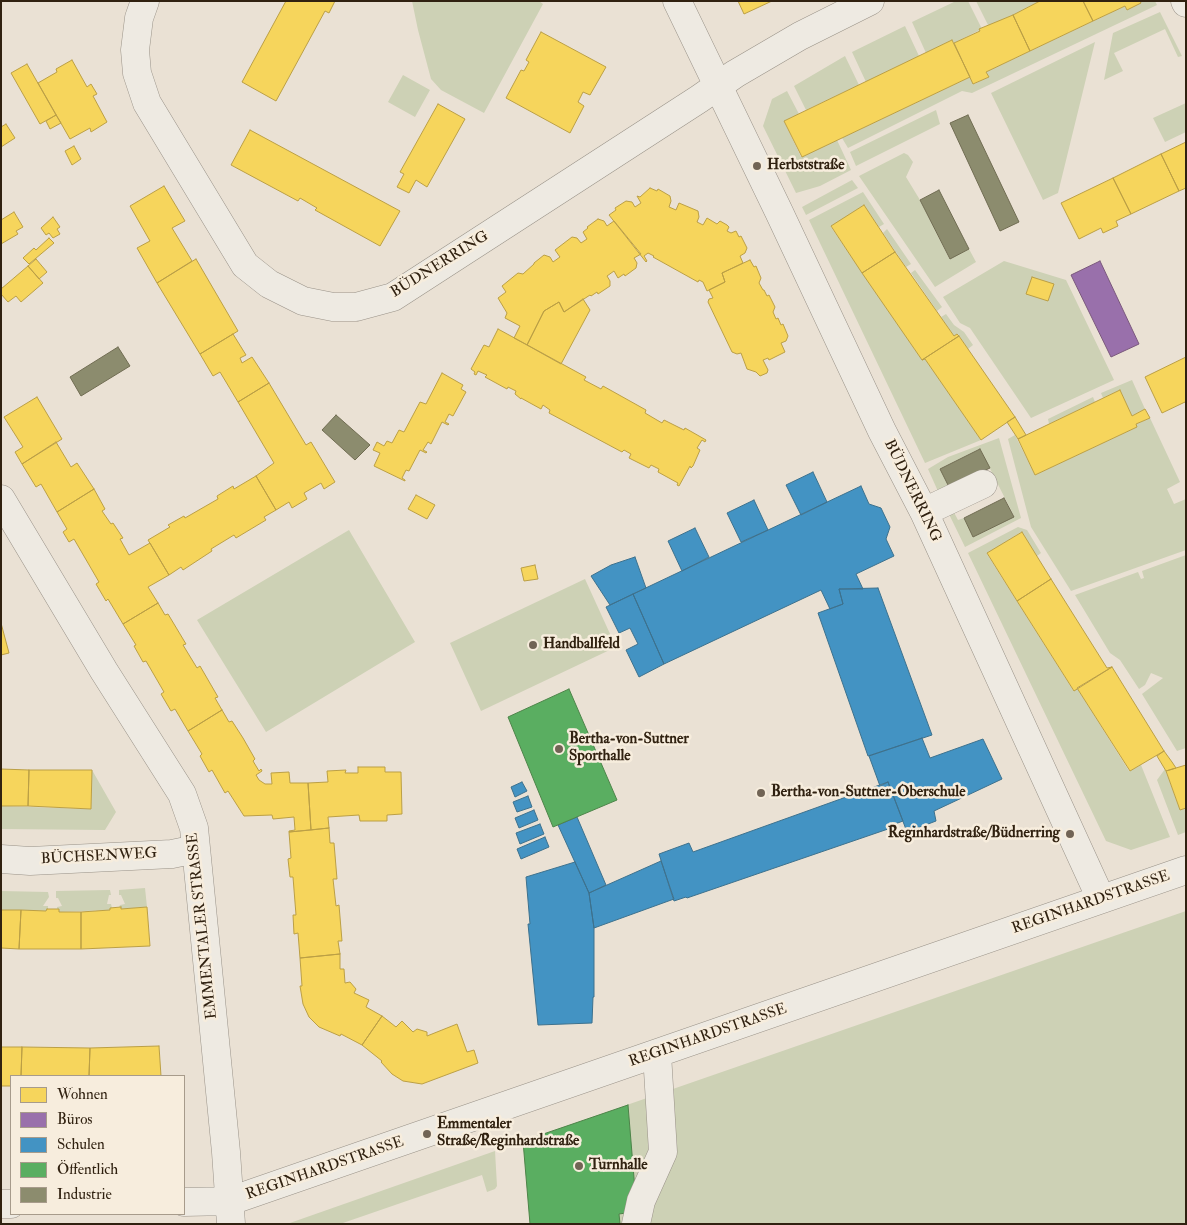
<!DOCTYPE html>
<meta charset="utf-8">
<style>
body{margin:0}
#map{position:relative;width:1187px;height:1225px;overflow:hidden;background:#eae1d4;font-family:"IM FELL Double Pica",serif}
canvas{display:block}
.frame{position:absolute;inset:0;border:2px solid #302110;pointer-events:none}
.legend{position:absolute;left:10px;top:1075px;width:175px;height:140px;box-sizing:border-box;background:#f7eddd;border:1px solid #a79b8b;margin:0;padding:6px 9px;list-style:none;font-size:15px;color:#302110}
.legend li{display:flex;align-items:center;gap:10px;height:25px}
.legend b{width:25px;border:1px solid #a79b8b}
</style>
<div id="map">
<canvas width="1187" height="1225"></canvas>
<div class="frame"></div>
<ul class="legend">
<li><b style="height:14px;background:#f6d55c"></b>Wohnen</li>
<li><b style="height:14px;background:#9970ab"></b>Büros</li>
<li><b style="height:14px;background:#4393c3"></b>Schulen</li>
<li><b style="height:14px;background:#5aae61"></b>Öffentlich</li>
<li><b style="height:14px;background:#8c8c6e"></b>Industrie</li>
</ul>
</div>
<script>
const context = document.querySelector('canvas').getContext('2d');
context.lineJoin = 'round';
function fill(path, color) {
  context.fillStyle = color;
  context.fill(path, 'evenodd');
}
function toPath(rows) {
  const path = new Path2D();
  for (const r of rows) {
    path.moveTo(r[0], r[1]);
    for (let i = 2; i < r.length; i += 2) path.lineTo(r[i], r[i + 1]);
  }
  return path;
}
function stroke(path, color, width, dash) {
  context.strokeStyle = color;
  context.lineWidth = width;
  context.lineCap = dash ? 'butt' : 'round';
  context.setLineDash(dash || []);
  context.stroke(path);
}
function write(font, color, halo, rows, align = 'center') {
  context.font = font + ' "IM FELL Double Pica",serif';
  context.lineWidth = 5;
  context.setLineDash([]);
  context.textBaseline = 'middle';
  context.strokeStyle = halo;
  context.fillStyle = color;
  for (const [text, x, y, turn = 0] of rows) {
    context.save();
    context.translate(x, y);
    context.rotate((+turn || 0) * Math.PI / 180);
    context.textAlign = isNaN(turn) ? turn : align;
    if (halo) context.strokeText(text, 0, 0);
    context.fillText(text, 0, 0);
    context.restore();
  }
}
const green = toPath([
 [412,1,539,1,543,4,484,113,441,90,431,79,418,30],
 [956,1,968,1,982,29,954,43,952,40,926,53,912,22],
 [976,1,1040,1,991,26,988,25],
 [1140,1,1155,1,1157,5,972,93,962,91,848,148,842,138,970,77,974,84,989,77,986,72,1125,6,1127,10],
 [1160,12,1182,56,1178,57,1165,29,1114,53,1123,71,1104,80,1113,33],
 [905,26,919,56,866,82,852,52],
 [1095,42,1058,193,1043,200,991,93],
 [845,56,859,85,806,110,794,86],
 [403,75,430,90,415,117,388,102],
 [787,91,799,114,784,121,801,157,837,140,851,170,820,186,796,193,763,126,772,99],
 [1186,103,1186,132,1165,142,1153,118],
 [936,110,940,124,856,166,850,152],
 [904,153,908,155,913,162,906,177,920,200,949,258,969,249,976,262,935,287,859,176],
 [852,180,858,188,806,215,802,207],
 [863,192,884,224,879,227,864,205,831,227,922,360,925,359,981,440,925,463,809,220],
 [887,229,911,264,906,267,883,233],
 [1004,261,1066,280,1114,380,1031,418,970,328,960,323,943,297],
 [915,270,942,307,937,311,911,273],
 [946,314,954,325,964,332,973,345,968,349,958,334,954,336,941,317],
 [1132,380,1145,409,1132,416,1120,390,1103,398,1101,393],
 [1093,397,1095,402,1049,424,1048,419],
 [1150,418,1180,482,1167,489,1174,504,1186,499,1186,550,1071,591,1031,527,1008,439,1015,435,1035,475,1137,427,1136,424],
 [999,438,1021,518,965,547,946,508,950,505,958,520,964,518,973,537,1014,516,980,449,940,469,949,487,941,498,928,469,948,457],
 [1018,527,1027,530,1041,553,1037,556,1021,532,987,554,1073,690,1077,688,1129,771,1141,765,1170,837,1131,850,1106,841,968,553],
 [349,530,415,642,266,732,197,620],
 [1186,555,1186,748,1177,751,1142,694,1163,678,1151,673,1145,685,1139,689,1120,660,1110,653,1075,595,1138,572,1141,579,1144,578,1142,571],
 [585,579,616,647,481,711,450,643],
 [1165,769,1180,810,1186,808,1186,832,1178,835,1157,780],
 [92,770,116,812,105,830,1,829,1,806,91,809],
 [145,888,147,907,121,909,119,907,120,905,125,904,121,895,119,895,119,890],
 [110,890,111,895,109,895,107,904,111,904,112,908,110,908,110,910,59,912,57,909,57,907,62,906,58,898,56,898,56,891],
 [1,891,48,892,49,897,43,906,48,906,48,909,46,911,1,910],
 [1186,911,1186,1224,530,1224,523,1141],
 [495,1151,497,1186,495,1189,487,1192,482,1175,340,1224,287,1224]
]);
const homes = toPath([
 [286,1,335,1,329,13,325,11,276,101,242,82,286,1],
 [738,1,772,1,744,14,738,1],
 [1040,1,1083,1,1093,21,1030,51,1013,15,1040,1],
 [1083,1,1140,1,1141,3,1127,10,1125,6,1093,21,1083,1],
 [1013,15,1030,51,986,72,989,77,973,84,954,43,980,31,979,29,1013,15],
 [541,32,606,67,590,95,583,92,578,102,584,106,570,133,506,98,521,70,524,71,529,62,526,60,541,32],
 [952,40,970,77,802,157,784,121,952,40],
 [72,60,87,87,91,84,97,94,93,96,107,122,91,132,90,128,70,139,38,83,57,72,56,69,72,60],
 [27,64,56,115,40,124,11,73,27,64],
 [438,104,465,119,427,187,416,180,409,193,397,187,404,174,400,172,438,104],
 [56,115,61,123,50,129,46,121,56,115],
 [6,124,15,138,1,147,1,127,6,124],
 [250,130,400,211,380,246,315,210,317,208,300,198,298,201,231,165,250,130],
 [1186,142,1186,188,1179,191,1161,154,1186,142],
 [74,146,81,159,72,165,65,151,74,146],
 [1161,154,1179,191,1131,214,1113,178,1161,154],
 [1113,178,1131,214,1116,221,1118,226,1103,233,1101,228,1079,239,1061,203,1113,178],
 [164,186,185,221,172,228,192,261,157,283,137,248,150,241,130,206,164,186],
 [650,188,657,191,658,189,670,196,671,201,669,207,676,210,679,203,698,211,699,217,697,222,703,225,707,218,717,224,720,221,727,225,729,227,727,231,731,233,736,231,739,237,741,236,747,248,745,253,740,256,743,263,722,273,725,282,707,291,703,282,699,280,698,282,653,257,654,256,648,253,644,256,647,261,646,262,609,215,616,210,615,208,626,201,632,202,635,207,641,203,637,196,640,197,650,188],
 [864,205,895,252,862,273,831,226,864,205],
 [14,212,23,227,16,231,18,234,1,244,1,220,14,212],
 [53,217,60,227,57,229,60,234,53,238,49,233,46,235,41,228,53,217],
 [598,219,604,221,607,226,614,221,641,254,634,258,637,263,636,268,625,276,624,274,618,278,614,271,607,276,610,281,610,286,598,294,597,292,591,296,590,295,564,312,559,302,544,311,527,345,514,338,520,326,505,318,507,313,498,298,506,292,502,286,518,273,523,274,534,264,534,263,544,255,550,257,553,262,560,257,555,250,572,237,577,238,581,243,587,239,583,232,588,228,587,227,598,219],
 [49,238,54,243,29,264,23,258,34,248,36,250,49,238],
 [895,252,954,336,957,334,959,336,922,360,862,273,895,252],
 [36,259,47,272,39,279,28,266,36,259],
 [196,259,238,331,200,354,157,283,196,259],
 [750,260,754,267,756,266,761,278,759,283,763,290,764,290,767,296,769,295,775,307,773,312,776,319,778,318,781,325,783,324,788,336,786,341,781,343,785,352,769,360,768,358,763,360,768,370,767,373,760,376,756,372,747,369,741,353,737,354,732,352,708,302,709,299,713,298,709,290,725,282,722,273,750,260],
 [28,266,43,283,21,302,16,296,8,302,1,294,1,289,28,266],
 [1032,277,1054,284,1048,301,1026,294,1032,277],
 [583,299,590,310,561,364,527,345,544,311,559,302,564,312,583,299],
 [498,329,586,377,584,380,601,389,603,386,646,410,645,413,662,423,664,420,684,430,685,428,706,440,705,442,702,440,697,448,700,450,693,466,691,468,690,466,679,486,677,485,678,483,658,472,659,469,651,465,649,468,629,458,631,454,624,450,622,452,549,413,550,410,543,405,541,409,521,398,521,399,515,394,516,391,508,387,507,389,485,377,487,375,478,371,476,375,474,374,475,372,471,369,484,345,489,347,498,329],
 [233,334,246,355,240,358,242,363,252,357,269,383,238,402,220,372,213,376,200,354,233,334],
 [959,336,1015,417,981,440,925,359,922,360,959,336],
 [1186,357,1186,405,1185,402,1162,413,1145,377,1186,357],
 [442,373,463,385,461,389,466,392,453,416,449,414,445,422,449,424,448,425,442,422,431,444,428,442,423,450,427,452,426,453,420,450,409,471,406,470,402,478,405,480,405,481,374,466,380,453,373,450,377,442,384,446,387,441,392,443,399,430,404,432,420,402,426,404,442,373],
 [269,383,306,445,311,442,335,482,324,489,321,483,304,493,307,499,292,508,289,502,276,510,256,476,274,463,238,402,269,383],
 [1120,390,1132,416,1145,409,1150,418,1136,424,1137,427,1035,475,1018,439,1120,390],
 [37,397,62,439,22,464,15,452,23,447,4,417,37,397],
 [1015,417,1026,435,1018,439,1007,422,1015,417],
 [56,442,71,467,77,463,94,489,57,512,41,484,36,487,22,464,56,442],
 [256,476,276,510,264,517,266,520,236,538,234,535,211,549,212,551,183,570,181,567,169,575,148,540,170,527,168,525,184,516,185,518,218,499,217,496,233,486,234,489,256,476],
 [94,489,105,509,102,511,111,524,113,523,123,538,120,539,129,555,150,543,169,575,148,587,158,603,123,624,108,599,106,601,96,584,99,582,74,539,69,542,63,532,67,529,57,512,94,489],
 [416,495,435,505,427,519,408,509,416,495],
 [1022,532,1051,579,1017,601,987,553,1022,532],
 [535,565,538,579,524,581,521,568,535,565],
 [1051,579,1107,668,1112,667,1074,691,1017,601,1051,579],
 [158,603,165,615,168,614,186,644,183,645,197,668,200,666,218,697,215,698,222,710,188,731,175,709,171,711,161,694,164,692,146,661,143,662,134,646,136,645,123,624,158,603],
 [1,623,9,653,1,655,1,623],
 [1112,667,1164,751,1130,771,1077,688,1112,667],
 [222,710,229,722,232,721,243,738,255,759,253,761,259,771,261,769,262,771,256,775,259,780,265,784,272,784,271,773,289,772,290,783,308,783,311,830,289,832,289,831,295,830,294,817,273,819,272,815,244,816,228,791,225,793,212,770,209,772,200,756,202,754,188,731,222,710],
 [1164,751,1172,762,1176,768,1166,771,1157,756,1164,751],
 [1186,765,1186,808,1180,810,1166,771,1186,765],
 [358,767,385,767,385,772,401,772,402,814,387,815,387,821,360,821,359,815,328,817,329,828,311,830,308,783,328,782,327,771,346,770,345,773,358,773,358,767],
 [1,769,29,770,28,806,1,806,1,769],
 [29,770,92,770,91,809,28,806,29,770],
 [329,828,330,843,334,843,337,879,333,879,336,906,339,905,342,941,338,941,340,954,300,958,298,933,294,934,293,915,296,915,293,877,290,877,288,859,291,858,289,832,329,828],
 [121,907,121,909,147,907,150,946,81,949,81,912,110,910,110,908,121,907],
 [47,909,59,909,59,912,81,912,81,949,19,949,21,910,46,911,47,909],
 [1,910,21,910,19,949,1,948,1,910],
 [340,954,340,969,344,969,345,983,350,982,356,989,354,993,369,1000,366,1007,382,1016,362,1045,341,1034,340,1036,319,1027,309,1017,303,1004,300,986,302,986,300,958,340,954],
 [382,1016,396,1027,402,1021,413,1032,417,1029,427,1032,427,1036,457,1024,467,1052,474,1050,478,1063,422,1084,403,1081,392,1074,381,1062,382,1061,362,1045,382,1016],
 [159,1046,161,1076,89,1076,90,1048,159,1046],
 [1,1047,22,1047,21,1076,11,1076,11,1086,1,1086,1,1047],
 [22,1047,90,1048,89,1076,21,1076,22,1047]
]);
const offices = toPath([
 [1100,261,1139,344,1111,357,1071,275,1100,261]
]);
const schools = toPath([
 [813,472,827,502,801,515,786,485,813,472],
 [861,486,869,504,881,508,890,527,886,539,894,556,856,574,863,589,839,589,843,604,830,609,821,590,664,664,633,594,861,486],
 [754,500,768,530,741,542,727,513,754,500],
 [695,528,709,557,682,571,668,541,695,528],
 [635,557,646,588,610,605,591,576,611,565,635,557],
 [878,588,932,735,868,756,818,613,843,604,839,589,878,588],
 [633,594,664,664,639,677,626,650,638,644,630,628,619,633,606,607,633,594],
 [922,738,930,758,983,739,1002,779,934,811,936,821,907,832,888,782,880,786,869,756,922,738],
 [522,782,527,791,515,797,511,787,522,782],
 [888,782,903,821,887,827,888,829,687,898,686,897,674,901,659,854,689,843,693,852,888,782],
 [528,796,532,807,517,812,513,802,528,796],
 [534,810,538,820,519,828,515,818,534,810],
 [577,817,606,885,589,893,558,825,577,817],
 [540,824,544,834,520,844,516,833,540,824],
 [545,837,549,847,521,859,517,849,545,837],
 [661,861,674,899,594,928,589,893,661,861],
 [575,862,589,893,594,928,594,997,593,997,592,1023,538,1025,528,924,530,924,526,877,575,862]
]);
const public = toPath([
 [569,689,617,800,553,827,508,717,569,689],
 [628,1105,635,1190,626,1213,619,1214,620,1224,530,1224,523,1141,628,1105]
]);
const industry = toPath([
 [968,115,1019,222,1000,231,950,123,968,115],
 [939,190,969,249,950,259,920,200,939,190],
 [118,347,130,366,81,396,70,377,118,347],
 [336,415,370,445,355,460,322,430,336,415],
 [980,449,990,468,949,487,940,469,980,449],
 [1004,498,1014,517,973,537,964,518,1004,498]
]);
const minor = toPath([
 [145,1,139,18,135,50,137,73,147,103,245,265,269,284,303,301,333,307,356,307,393,297,699,99,735,74,800,36,870,1],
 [677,1,779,212,882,431,924,512,1101,899],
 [1185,1,1186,3],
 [1,499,104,671,182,794,194,828,226,1152,231,1224],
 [924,512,983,484],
 [1,859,30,861,172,854,196,849],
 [184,1202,230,1201,1186,870],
 [1,1204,11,1204],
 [636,1224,641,1201,663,1152,657,1054]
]);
const markers = [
 [757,166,5,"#716455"],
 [533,645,5,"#716455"],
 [559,749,5,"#716455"],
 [761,793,5,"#716455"],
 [1070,834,5,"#716455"],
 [427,1134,5,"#716455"],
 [579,1166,5,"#716455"]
];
const poiNames = [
 ["Herbststraße",767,166],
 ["Handballfeld",543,645],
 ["Bertha-von-Suttner",569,740],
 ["Sporthalle",569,757],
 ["Bertha-von-Suttner-Oberschule",771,793],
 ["Reginhardstraße/Büdnerring",1060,834,"right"],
 ["Emmentaler",437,1125],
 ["Straße/Reginhardstraße",437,1142],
 ["Turnhalle",589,1166]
];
const streetNames = [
 ["BÜDNERRING",440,265,-32],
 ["BÜDNERRING",912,491,64],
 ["BÜCHSENWEG",99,857,-3],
 ["REGINHARDSTRASSE",1091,903,-19],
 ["EMMENTALER STRASSE",203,926,-96],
 ["REGINHARDSTRASSE",708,1036,-19],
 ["REGINHARDSTRASSE",325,1169,-19]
];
fill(green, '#cdd1b5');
fill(homes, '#f6d55c');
stroke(homes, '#bb9f45', 1);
fill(offices, '#9970ab');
stroke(offices, '#7a587c', 1);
fill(schools, '#4393c3');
stroke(schools, '#3d718d', 1);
fill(public, '#5aae61');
stroke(public, '#4d8449', 1);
fill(industry, '#8c8c6e');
stroke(industry, '#706c52', 1);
stroke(minor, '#999288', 29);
stroke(minor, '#eeeae2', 28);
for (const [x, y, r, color] of markers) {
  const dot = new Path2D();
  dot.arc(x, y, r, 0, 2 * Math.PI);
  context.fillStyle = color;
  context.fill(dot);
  stroke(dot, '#f7eddd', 2);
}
write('bold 15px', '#302110', '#f7eddd', poiNames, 'left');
write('15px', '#302110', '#f7eddd', streetNames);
</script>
